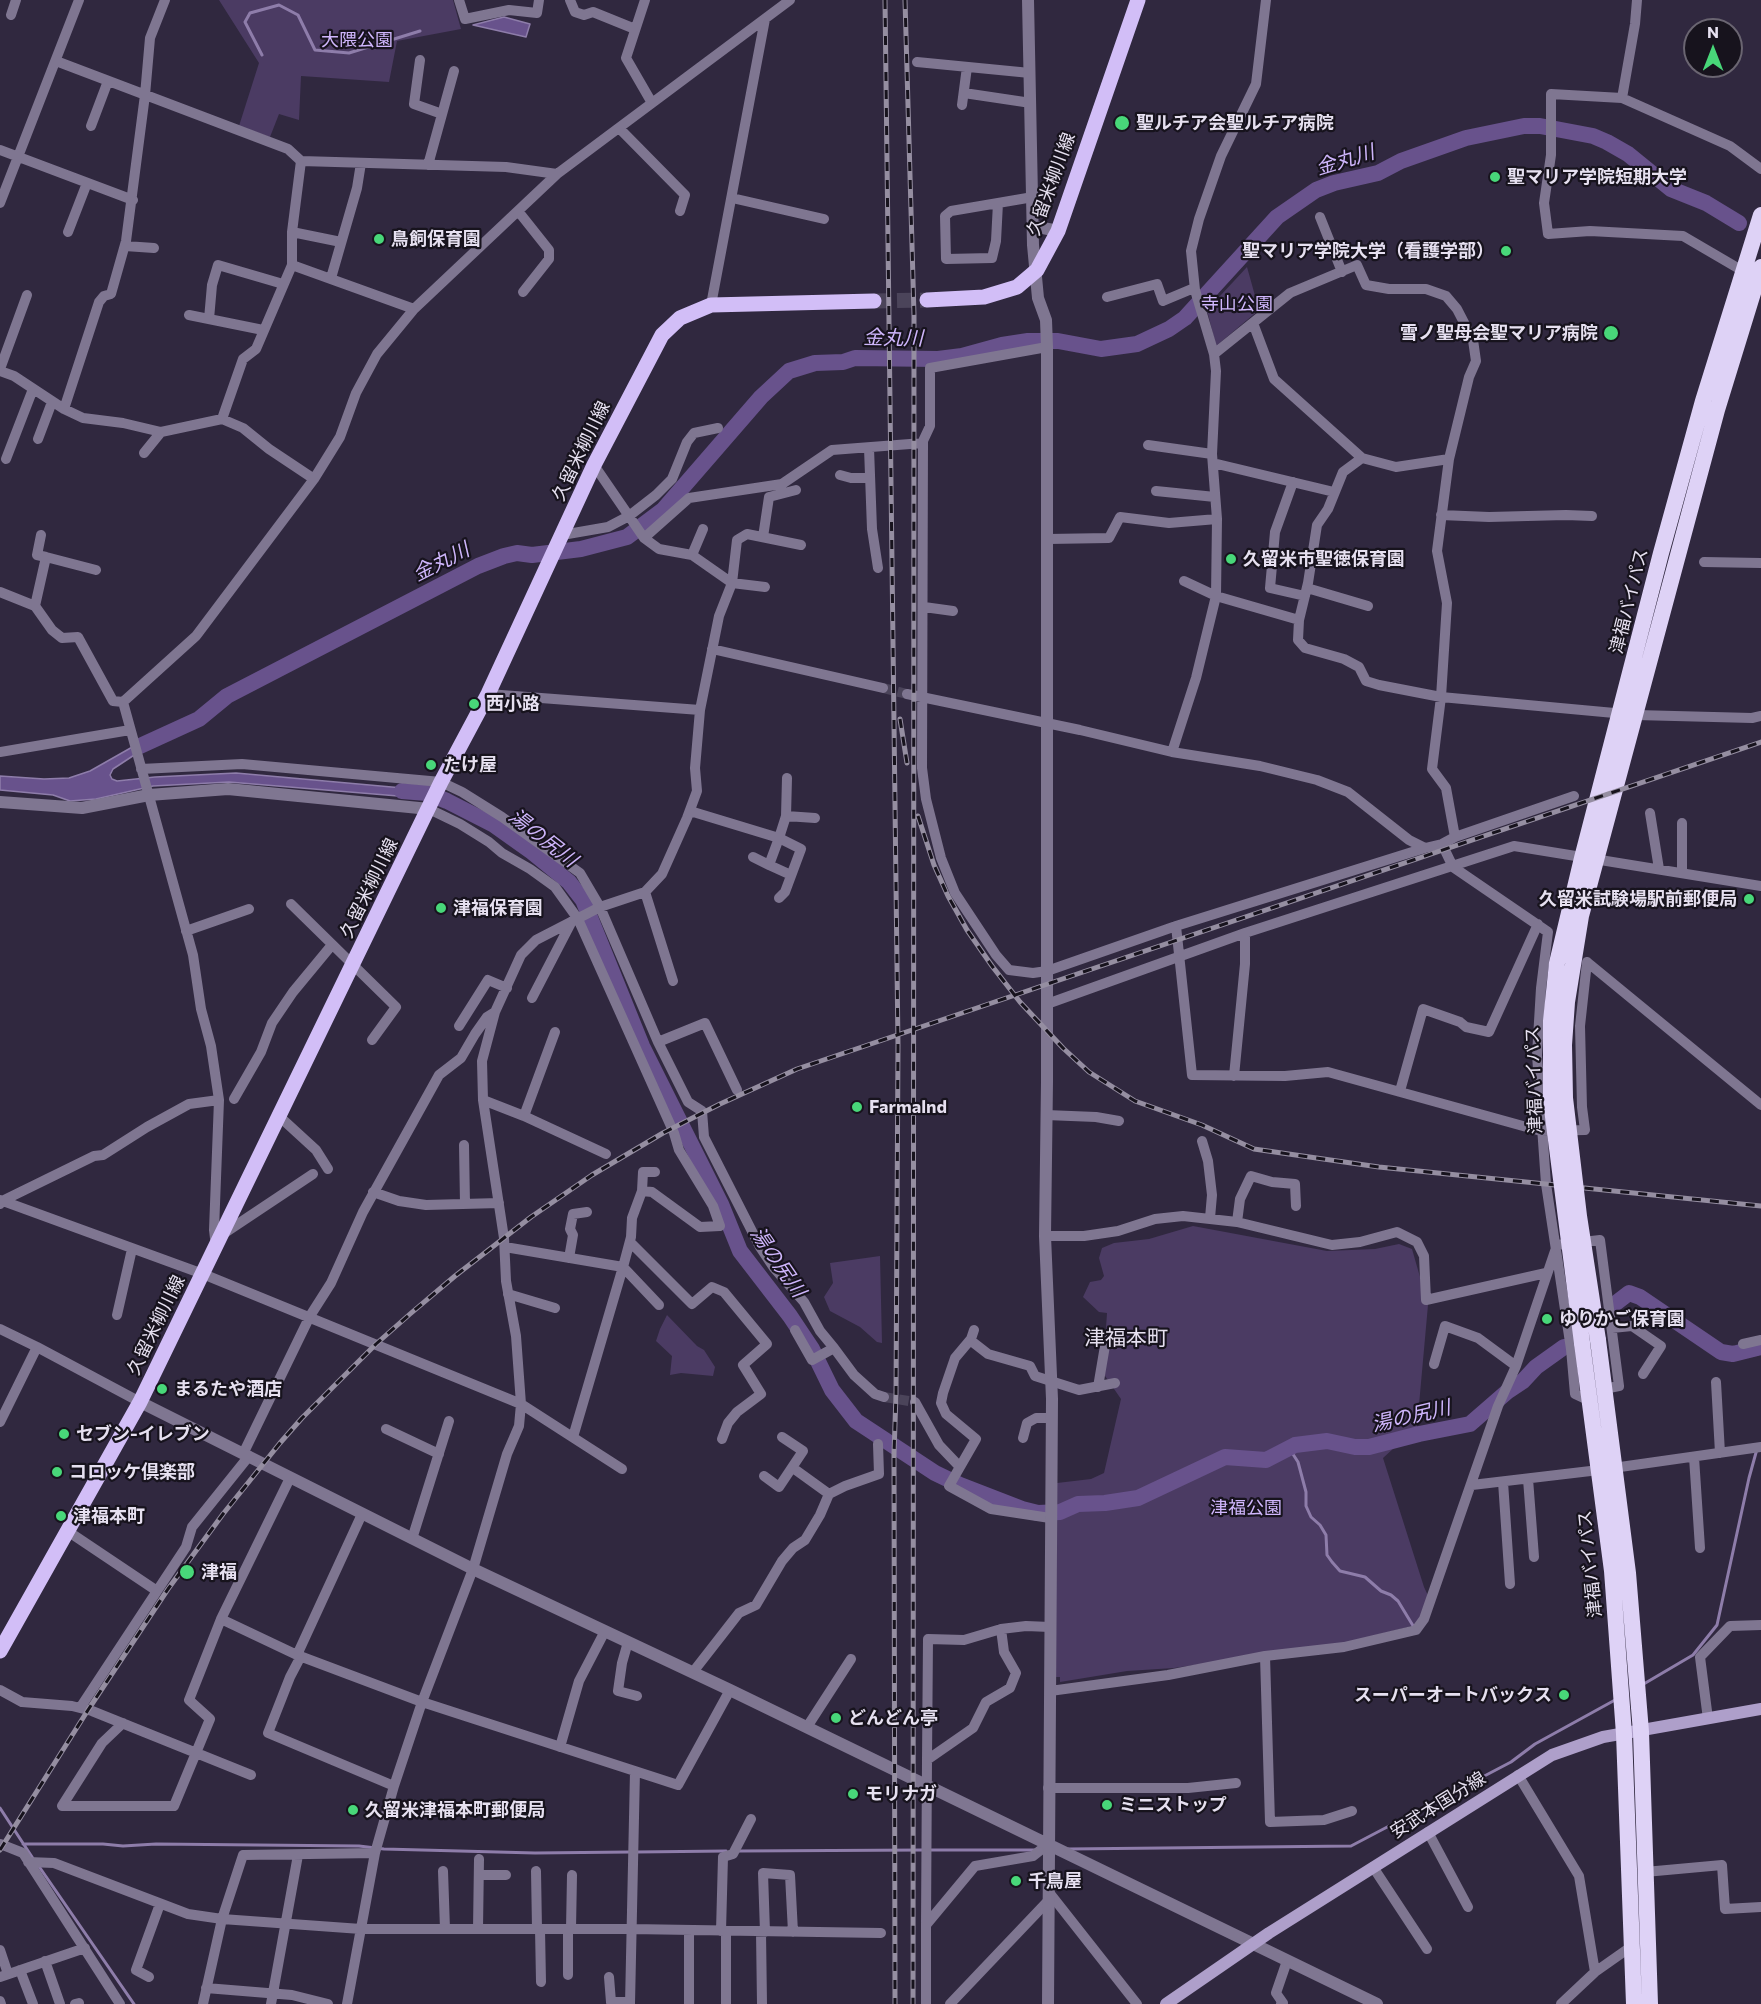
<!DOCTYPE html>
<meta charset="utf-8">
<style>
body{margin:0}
#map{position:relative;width:1761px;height:2004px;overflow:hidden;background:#30283f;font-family:Commissioner,sans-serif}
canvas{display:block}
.north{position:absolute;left:1683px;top:18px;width:60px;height:60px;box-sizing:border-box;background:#17131d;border:2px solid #6a6571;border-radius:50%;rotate:0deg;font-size:16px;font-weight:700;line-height:24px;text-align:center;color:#e6e0f0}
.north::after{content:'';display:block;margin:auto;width:21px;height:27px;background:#48d779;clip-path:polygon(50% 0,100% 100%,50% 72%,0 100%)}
</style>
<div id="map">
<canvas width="1761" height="2004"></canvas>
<div class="north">N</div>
</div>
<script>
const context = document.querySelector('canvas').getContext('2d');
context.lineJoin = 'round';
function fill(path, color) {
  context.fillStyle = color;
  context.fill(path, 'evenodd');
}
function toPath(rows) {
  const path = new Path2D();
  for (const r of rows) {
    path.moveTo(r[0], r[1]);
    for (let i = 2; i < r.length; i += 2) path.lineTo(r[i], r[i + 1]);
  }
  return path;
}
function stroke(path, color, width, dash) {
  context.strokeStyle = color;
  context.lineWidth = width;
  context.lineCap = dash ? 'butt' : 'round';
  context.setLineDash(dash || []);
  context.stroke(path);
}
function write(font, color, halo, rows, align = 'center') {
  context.font = font + ' Commissioner,"Noto Sans JP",sans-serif';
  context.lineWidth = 4.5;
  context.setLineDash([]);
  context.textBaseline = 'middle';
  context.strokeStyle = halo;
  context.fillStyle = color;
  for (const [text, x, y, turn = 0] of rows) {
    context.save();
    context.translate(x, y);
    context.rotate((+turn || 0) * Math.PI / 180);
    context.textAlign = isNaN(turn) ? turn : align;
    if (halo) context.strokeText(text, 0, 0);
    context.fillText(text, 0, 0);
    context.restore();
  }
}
const green = toPath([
 [219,0,453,0,461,29,397,41,389,82,301,76,299,120,279,114,270,137,239,126,259,63],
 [1247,267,1259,310,1216,346,1207,310],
 [1193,1226,1327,1251,1375,1249,1399,1244,1412,1249,1428,1305,1417,1427,1383,1458,1424,1587,1431,1602,1416,1625,1345,1643,1174,1668,1127,1671,1060,1682,1060,1677,1055,1677,1057,1483,1091,1479,1104,1473,1121,1399,1103,1373,1107,1313,1099,1312,1083,1297,1090,1282,1101,1280,1104,1276,1099,1258,1102,1248,1114,1243,1149,1239],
 [880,1256,882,1343,877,1342,860,1327,830,1311,824,1297,833,1283,830,1263],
 [667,1315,697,1346,704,1350,715,1367,713,1376,681,1373,670,1375,672,1356,656,1341,660,1329]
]);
const water = toPath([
 [504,17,530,24,526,37,473,25,504,17],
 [157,733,160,738,113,769,110,775,112,779,117,781,155,777,236,773,425,790,422,798,229,782,153,786,96,799,70,801,53,795,0,790,0,776,44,779,69,778,90,771,157,733]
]);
const stream = toPath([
 [262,55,245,22,250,13,279,5,298,15,315,50,349,53,420,31],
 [1289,1448,1298,1462,1306,1492,1306,1506,1311,1517,1320,1525,1326,1535,1327,1555,1332,1562,1340,1571,1365,1577,1381,1591,1391,1595,1398,1601,1415,1629],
 [1642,1685,1693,1655,1717,1625,1749,1478,1757,1449],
 [0,1808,34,1860],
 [23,1844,103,1844,123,1846,156,1844,359,1846,384,1849,535,1853,630,1852],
 [1068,1849,1351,1846,1511,1762,1535,1744,1615,1700],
 [931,1850,1035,1850],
 [739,1851,924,1850],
 [637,1852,726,1851],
 [38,1865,134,2004]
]);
const river = toPath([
 [140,746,199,719,227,696,478,566,504,556,517,553,532,555,581,549,627,537,663,510,761,397,789,371,815,363,843,362,855,358,938,359,962,356,1002,345,1028,341,1058,341,1101,349,1137,344,1169,329,1185,318,1277,217,1316,190,1334,183,1378,173,1401,161,1466,138,1524,126,1540,126,1593,136,1607,142,1628,154,1671,189,1706,203,1739,223],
 [402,791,427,793,447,801,494,825,532,852,569,882,583,900,642,1046,721,1204,740,1251,790,1316,812,1349,832,1390,856,1421,935,1473,960,1485,1022,1509,1038,1513,1060,1512,1078,1504,1105,1503,1138,1498,1225,1457,1266,1460,1295,1445,1327,1441,1355,1447,1369,1447,1419,1434,1470,1424,1508,1391,1523,1381,1536,1367,1564,1347],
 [1616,1303,1629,1293,1640,1297,1721,1352,1733,1354,1761,1347]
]);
const minorTunnel = toPath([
 [883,688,907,694],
 [884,1397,915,1402]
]);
const primaryTunnel = toPath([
 [874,301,927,300]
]);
const minor = toPath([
 [459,0,465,19,509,10,537,13,539,0],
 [570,0,575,12,584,15,593,12,635,29],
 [645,0,626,58,652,103],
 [11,15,16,0],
 [420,60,414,104,442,114],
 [56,61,288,149,301,161,292,232,292,265,414,309],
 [917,62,1030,73],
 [964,93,1031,103],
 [1622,98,1635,24,1637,0],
 [962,105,967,67],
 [91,126,108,81],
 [619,128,685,195,680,211],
 [0,150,133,200],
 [301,161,506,167,557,174],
 [428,165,454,71],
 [732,198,824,219],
 [0,203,79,0],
 [998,203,996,241,992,258,946,259,945,216,951,211,998,203,1033,197],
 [518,211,549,250,549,259,523,292],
 [1320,217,1342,272],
 [68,232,87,183],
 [292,232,341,242],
 [125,246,154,248],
 [1748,274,1683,236,1590,231,1548,234,1544,203,1551,155,1551,94,1622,98,1730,146,1761,169],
 [331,278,357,188,361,163],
 [1107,297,1157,284,1163,301,1194,288],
 [711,305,765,19],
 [189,315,263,330],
 [209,319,212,285,218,265,283,284],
 [1253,323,1274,379,1362,458,1396,467,1449,459],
 [1047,347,930,368,930,426,923,441,922,768,926,799,941,858,955,893,996,955,1009,970,1033,973,1047,971,1176,926,1425,848],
 [0,369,27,295],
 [0,371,14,376,64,409,83,418,123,423,161,432,222,419,243,428,269,449,314,479],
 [64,409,99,302,104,296,111,294,126,241,145,95,150,38,165,0],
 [222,419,243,359,256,349,292,265],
 [38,439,52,402],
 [1148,445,1212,454],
 [869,448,872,529,878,568],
 [144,453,161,432],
 [1362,458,1343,472,1328,509,1317,525,1308,583,1299,620,1298,640,1305,648,1344,659,1359,667,1366,681,1379,685,1441,697,1636,715,1752,718,1761,716],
 [6,459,33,389],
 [1213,463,1334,492],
 [840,475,851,478,870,478],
 [1293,482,1275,532,1270,588,1305,596],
 [1156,491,1215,497],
 [1441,515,1489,517,1566,515,1592,516],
 [41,535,37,555,46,557],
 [562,535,608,527,629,516,656,495,672,479,687,442,694,433,718,428],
 [763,537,769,497,796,490],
 [644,538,689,498,782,484,832,450,923,443],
 [1048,539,1109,538,1120,517,1169,523,1217,519],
 [692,555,703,529],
 [1704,562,1761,563],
 [1184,581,1216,596,1299,620],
 [765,587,732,583,737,540,747,534,801,545],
 [1307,588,1368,606],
 [0,592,35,606,52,630,62,638,78,637,113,701,123,702,196,636,314,479,340,437,356,393,377,354,414,309,557,174,790,0],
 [35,606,46,557,96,570],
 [924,607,953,611],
 [712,649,883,688],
 [488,694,700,710],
 [907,694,1080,730,1172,752,1260,766,1317,780,1348,792,1409,840,1425,848,1442,844,1455,837,1446,788,1432,769,1441,697,1447,603,1437,551,1449,459,1469,377,1476,361,1473,340,1457,309,1446,296,1426,289,1389,289,1366,285,1357,265,1290,293,1214,354],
 [123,702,193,955,201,1009,211,1046,219,1100,214,1230,216,1247],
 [0,752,130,730],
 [1172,752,1196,678,1216,596,1217,519,1212,454,1216,371,1214,354,1195,290,1191,251,1199,219,1221,156,1256,84,1266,0],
 [141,769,242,764,441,782,462,792,502,817,580,873,600,907,658,1042,688,1102,702,1111,704,1137,760,1247,774,1268,804,1302,820,1331,834,1348],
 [429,809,460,824,489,842,502,853,530,869,555,887,578,919,674,1133,679,1150,713,1206,720,1226,700,1227,652,1192,642,1191],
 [690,811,779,838,786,816,787,778],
 [1650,813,1659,869],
 [786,816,815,818],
 [1455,837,1574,796],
 [1442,844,1453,867,1548,932,1541,988,1537,1055,1546,1184,1571,1349,1575,1394,1590,1401],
 [753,857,769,865,779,838,801,849,785,892,779,898],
 [769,865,791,875],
 [1682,873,1682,823],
 [645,892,673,981],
 [291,904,396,1007,372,1040],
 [1176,926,1192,1075,1285,1076,1328,1072,1541,1131,1585,1130,1582,1107,1580,1026,1587,962],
 [186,931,249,909],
 [1587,962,1761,1105],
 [532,998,572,921],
 [1047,1004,1245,933,1514,846,1761,886],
 [459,1026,488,980,507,988],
 [658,1042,705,1023,737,1090],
 [1234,1076,1245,964,1245,933],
 [1400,1091,1423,1009,1460,1022,1466,1027,1489,1032,1538,924],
 [234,1099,261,1052,272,1023,293,992,331,946],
 [483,1100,524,1116,606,1154],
 [1046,1115,1096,1117,1119,1121],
 [524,1116,555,1032],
 [280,1117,316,1150,328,1169],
 [1202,1141,1208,1161,1212,1195,1210,1218],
 [464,1145,465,1204],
 [373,1192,399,1201,426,1205,499,1203],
 [0,1200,203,1274,521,1404,622,1469],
 [0,1204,2,1201,94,1156,103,1155,147,1127,189,1104,219,1100],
 [1237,1222,1240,1199,1251,1176,1272,1182,1295,1184,1296,1206],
 [223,1234,313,1174],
 [1045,1236,1084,1236,1118,1231,1155,1219,1183,1216,1237,1222,1332,1245,1360,1242,1397,1232,1417,1242,1424,1256,1426,1300,1546,1273],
 [630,1242,692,1304,712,1287,724,1292,767,1344,743,1365,761,1394,737,1412,728,1423,722,1439],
 [505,1247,623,1267,659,1305],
 [569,1258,573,1235,570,1229,573,1214,587,1212],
 [508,1294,555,1308],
 [117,1315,132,1249],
 [1612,1328,1632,1326,1661,1346,1643,1374],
 [0,1329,37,1347,140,1402],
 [795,1330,812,1360,834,1348,854,1375,875,1394,884,1397],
 [974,1330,971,1339,955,1358,943,1393,941,1403,946,1414,976,1439,949,1486,991,1509,1050,1518],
 [970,1340,988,1354,1030,1366,1035,1376,1079,1390,1115,1383],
 [1743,1344,1761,1340],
 [1434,1364,1445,1326,1478,1338,1516,1366],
 [1716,1382,1720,1453],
 [1098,1387,1107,1334],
 [915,1402,939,1445,959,1466],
 [0,1422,37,1347],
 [386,1429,439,1454],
 [573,1437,623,1267,631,1237,632,1218,642,1191,643,1172,655,1172],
 [1023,1438,1027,1423,1036,1418,1051,1418],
 [243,1454,310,1316,331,1283,363,1212,439,1075,461,1058,475,1034,487,1017,495,1012],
 [1694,1457,1700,1548],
 [764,1476,779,1487,803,1451,782,1437],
 [1528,1479,1534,1557],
 [1503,1482,1510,1584],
 [1472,1485,1599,1470,1761,1447],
 [829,1494,845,1486,879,1474,878,1444],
 [69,1532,157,1591,186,1547,192,1527,249,1456],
 [412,1539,449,1421],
 [221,1619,297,1655,422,1702,678,1785,730,1690],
 [628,1642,622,1663,618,1691,637,1696],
 [297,1655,362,1514],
 [301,1656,290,1677,268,1733,394,1786],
 [1265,1656,1270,1822,1324,1820,1352,1811],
 [693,1672,739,1613,756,1605,782,1561,793,1548,805,1540,820,1515,829,1494,793,1468],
 [0,1690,22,1702,72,1706,92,1711,251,1775],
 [1050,1691,1168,1675,1265,1656,1344,1647,1416,1630,1424,1619,1498,1406,1516,1366,1557,1245,1600,1240,1619,1386,1604,1389],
 [80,1708,157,1591],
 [1708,1719,1700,1657,1730,1626,1761,1625],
 [123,1723,102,1743,62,1806,174,1806,210,1719,189,1700,221,1619,290,1478],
 [807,1727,851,1659],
 [560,1747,579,1681,605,1631],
 [927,1760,928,1639,964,1640,1001,1629,1026,1626,1050,1627],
 [1518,1775,1579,1876,1595,1972],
 [1048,1788,1188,1788,1236,1783],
 [1428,1832,1468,1907],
 [0,1844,23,1853,120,2004],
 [28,1862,54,1863,188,1914,222,1919,361,1929,631,1929,881,1933],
 [1373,1867,1427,1949],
 [443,1871,445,1929],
 [536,1871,537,1929],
 [1645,1872,1722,1865,1725,1909,1761,1907],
 [479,1875,506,1875],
 [1048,1891,1137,2004],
 [926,1925,927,1760,973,1728,986,1702,1010,1688,1016,1673,1004,1652,1001,1629],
 [478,1929,479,1859],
 [540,1929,541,1982],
 [568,1929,568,1975],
 [571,1929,572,1875],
 [721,1931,723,1857,733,1854,751,1819],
 [761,1932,762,2004],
 [765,1932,763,1873,790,1875,793,1932],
 [0,1950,8,1974],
 [45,1961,60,2004],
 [20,1970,33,2004],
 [0,1977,85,1948],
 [149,1977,136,1970,160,1904],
 [609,1977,611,2002,630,2002],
 [206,1988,292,1995,328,2004],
 [0,2001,1,2004],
 [75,2004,79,2003],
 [203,2004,222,1919,243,1855,375,1853],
 [271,2004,298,1855],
 [347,2004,375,1853,394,1786,422,1702,473,1569,507,1454,519,1426,521,1404,516,1336,506,1281,504,1238,483,1100,482,1061,495,1012,521,955,536,940,600,907,645,892,662,874,687,818,697,791,695,768,700,710,719,616,732,583,692,555,659,549,644,538,594,465],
 [630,2004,635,1771],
 [689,2004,689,1931],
 [726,2004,726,1931],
 [926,2004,926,1925,975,1866,1033,1856,1047,1845],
 [950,2004,1048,1901],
 [1281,2004,1283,2003,1276,1993,1287,1961],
 [1561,2004,1595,1972,1632,1946]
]);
const tertiary = toPath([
 [1028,0,1033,245,1038,298,1046,320,1047,347,1047,1082,1045,1236,1052,1399,1048,2004],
 [1033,226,1058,231],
 [0,802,82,808,149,795,228,789,429,809],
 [140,1402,473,1569,730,1690,1377,2004]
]);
const secondary = toPath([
 [1166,2004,1269,1933,1552,1755,1603,1737,1761,1709]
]);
const primary = toPath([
 [927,300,984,297,1017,287,1037,270,1058,231,1138,0],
 [0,1651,140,1402,441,782,488,694,594,465,662,335,680,318,711,305,874,301]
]);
const trunk = toPath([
 [1551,1045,1551,1021,1557,963,1582,858,1661,553,1703,401,1761,215],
 [1564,1045,1567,1002,1581,916,1717,410,1761,267],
 [1598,1340,1628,1573,1641,1732,1650,2004],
 [1582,1343,1612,1571,1624,1734,1634,2004]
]);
const rail = toPath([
 [885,0,898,1045,896,1394,894,1454,895,2004],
 [905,0,914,315,913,2004],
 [900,719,907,763],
 [918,816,934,865,948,896,967,930,992,966,1020,1002,1063,1048,1089,1072,1135,1101,1202,1125,1254,1149,1379,1167,1761,1206],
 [0,1850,88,1710,168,1589,223,1514,280,1443,302,1418,376,1344,410,1314,455,1276,531,1217,592,1175,663,1133,720,1104,797,1069,1761,742]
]);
const trunkBridge = toPath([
 [1551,1045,1551,1101,1582,1343],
 [1564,1045,1565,1098,1579,1216,1598,1340]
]);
const markers = [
 [1122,123,8,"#48d779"],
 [1495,177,6,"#48d779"],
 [379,239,6,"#48d779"],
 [1506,251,6,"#48d779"],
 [1611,333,8,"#48d779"],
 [1231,559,6,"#48d779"],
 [474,704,6,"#48d779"],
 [431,765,6,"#48d779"],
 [1749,899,6,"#48d779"],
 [441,908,6,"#48d779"],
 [857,1107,6,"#48d779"],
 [1547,1319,6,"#48d779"],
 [162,1389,6,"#48d779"],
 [64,1434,6,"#48d779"],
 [57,1472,6,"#48d779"],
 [61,1516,6,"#48d779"],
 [187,1572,8,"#48d779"],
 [1564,1695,6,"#48d779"],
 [836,1718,6,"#48d779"],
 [853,1794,6,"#48d779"],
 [1107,1805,6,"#48d779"],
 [353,1810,6,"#48d779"],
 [1016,1881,6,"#48d779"]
];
const parkNames = [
 ["大隈公園",357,40],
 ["寺山公園",1237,304],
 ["津福公園",1246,1508]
];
const poiNames = [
 ["聖ルチア会聖ルチア病院",1136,123],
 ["聖マリア学院短期大学",1507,177],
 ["鳥飼保育園",391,239],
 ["聖マリア学院大学（看護学部）",1494,251,"right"],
 ["雪ノ聖母会聖マリア病院",1598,333,"right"],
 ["久留米市聖徳保育園",1243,559],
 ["西小路",486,704],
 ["たけ屋",443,765],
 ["久留米試験場駅前郵便局",1737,899,"right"],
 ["津福保育園",453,908],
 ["Farmalnd",869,1107],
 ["ゆりかご保育園",1559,1319],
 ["まるたや酒店",174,1389],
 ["セブン-イレブン",76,1434],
 ["コロッケ倶楽部",69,1472],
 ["津福本町",73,1516],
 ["津福",201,1572],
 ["スーパーオートバックス",1552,1695,"right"],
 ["どんどん亭",848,1718],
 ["モリナガ",865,1794],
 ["ミニストップ",1119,1805],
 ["久留米津福本町郵便局",365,1810],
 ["千鳥屋",1028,1881]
];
const streetNames = [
 ["久留米柳川線",1051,184,-70],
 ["久留米柳川線",581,451,-64],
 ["津福バイパス",1629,601,-76],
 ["久留米柳川線",369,888,-64],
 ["津福バイパス",1534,1080,-92],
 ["久留米柳川線",156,1325,-64],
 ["津福バイパス",1590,1564,-96],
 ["安武本国分線",1438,1805,-32]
];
const waterNames = [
 ["金丸川",1345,160,-17],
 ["金丸川",893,338,1],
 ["金丸川",441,562,-27],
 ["湯の尻川",543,838,38],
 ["湯の尻川",778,1262,55],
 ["湯の尻川",1411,1416,-13]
];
const quarterNames = [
 ["津福本町",1126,1338]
];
fill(green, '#4b3b63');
fill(water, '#68528c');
stroke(water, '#8e7daa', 1.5);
stroke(stream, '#8e7daa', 3);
stroke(river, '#68528c', 16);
stroke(minorTunnel, '#4b445a', 10, [10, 5]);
stroke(primaryTunnel, '#4b445a', 15, [15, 8]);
stroke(minor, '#7f7691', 10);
stroke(tertiary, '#7f7691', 12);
stroke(secondary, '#ae9fca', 12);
stroke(primary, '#d2bef7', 15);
stroke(trunk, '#ded2f6', 16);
stroke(rail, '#958ea1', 5);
stroke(rail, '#17131d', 3, [9]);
stroke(trunkBridge, '#ded2f6', 16);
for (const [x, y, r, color] of markers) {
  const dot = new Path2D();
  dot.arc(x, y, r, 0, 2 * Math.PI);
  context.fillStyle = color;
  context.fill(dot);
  stroke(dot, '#17131d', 2);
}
write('18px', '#d0b7fd', '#17131d', parkNames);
write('bold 18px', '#e6e0f0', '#17131d', poiNames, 'left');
write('18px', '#e6e0f0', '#17131d', streetNames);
write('italic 20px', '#ceb5fb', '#17131d', waterNames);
write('21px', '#e6e0f0', '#17131d', quarterNames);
</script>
